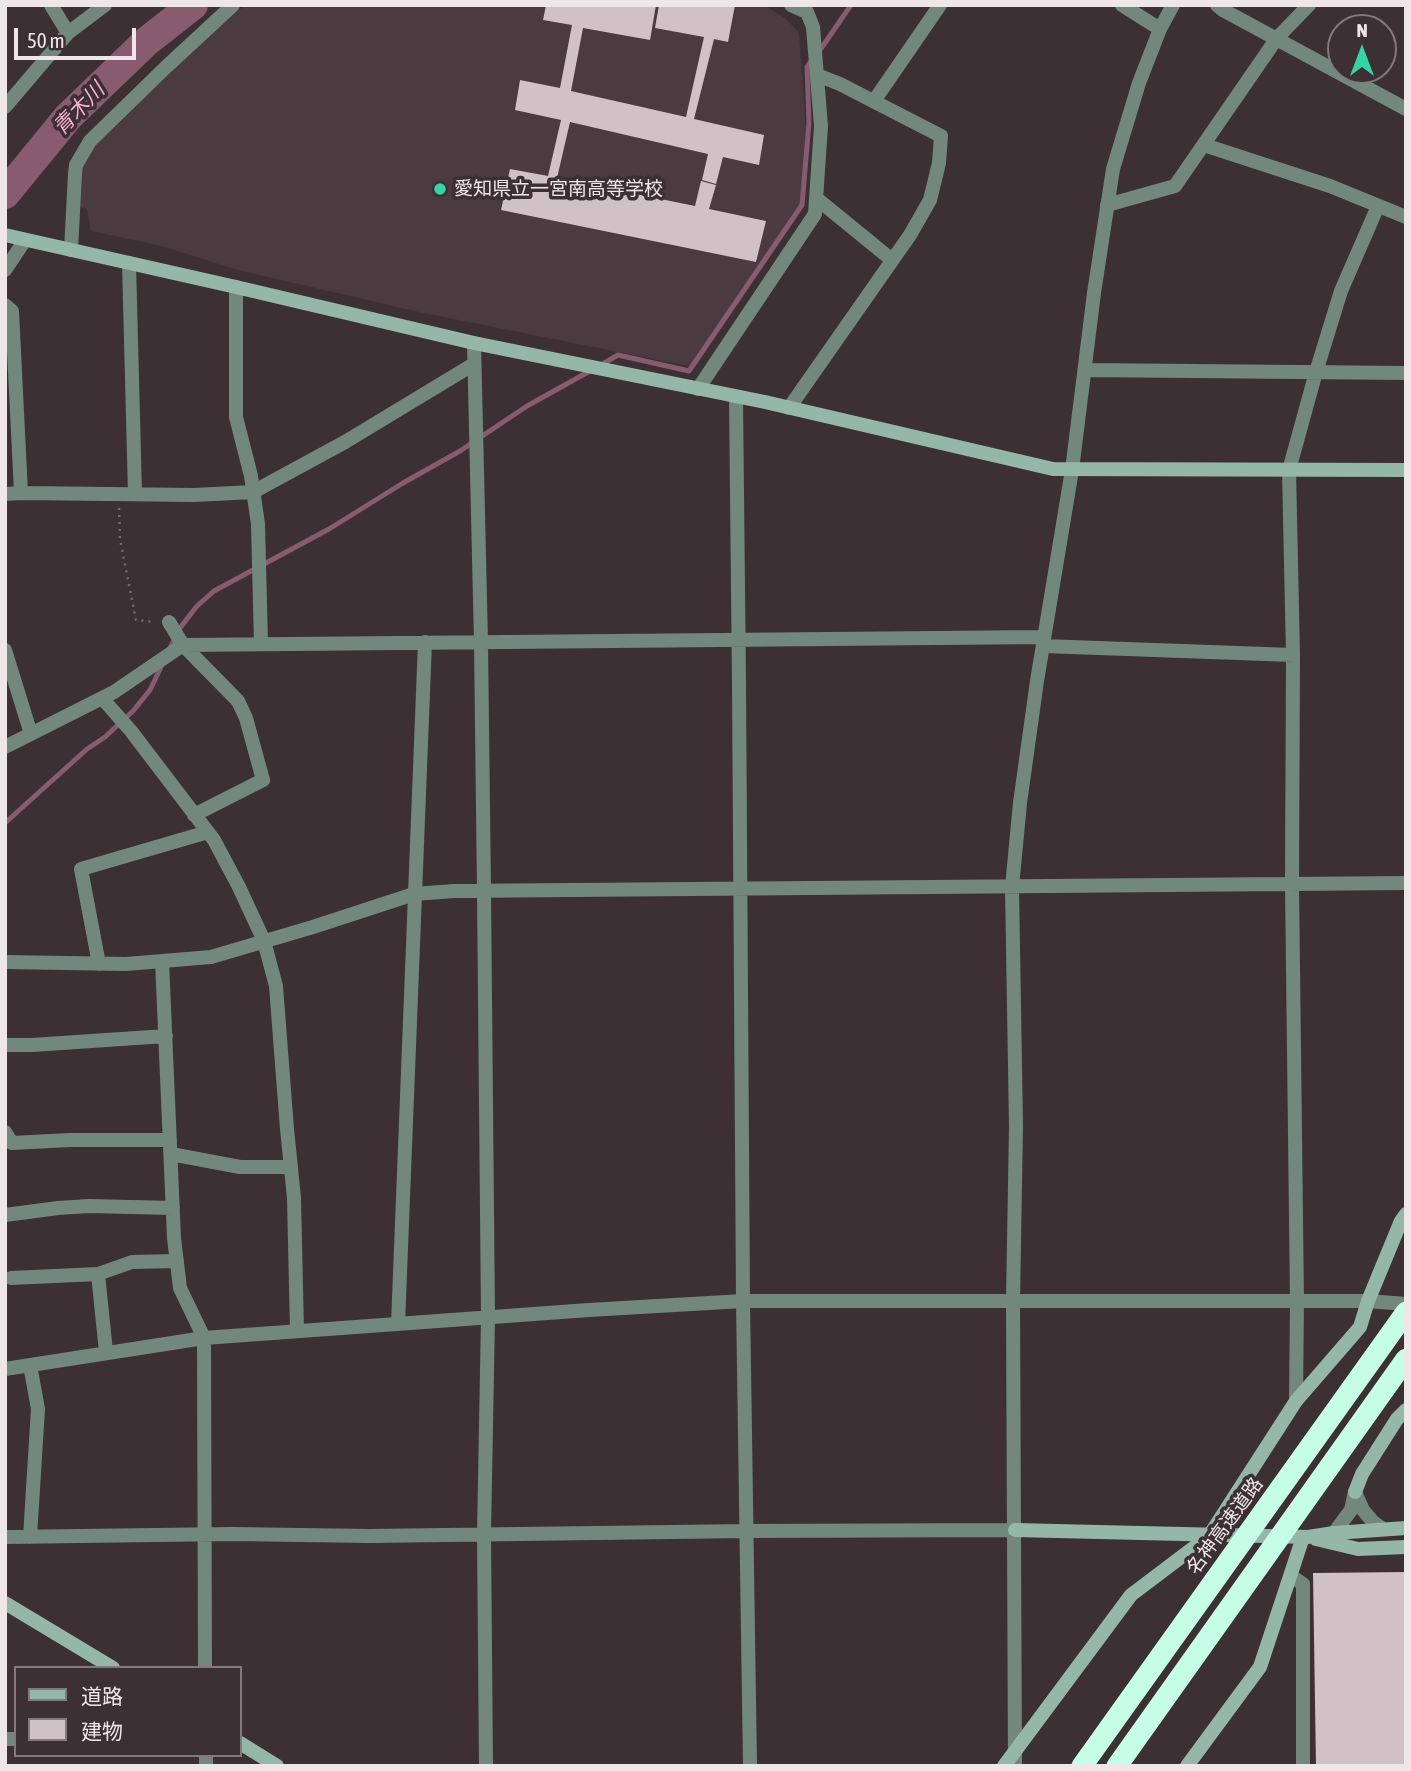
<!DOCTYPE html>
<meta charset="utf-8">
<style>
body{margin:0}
#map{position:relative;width:1411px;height:1771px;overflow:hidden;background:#3c3035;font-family:"Asap Condensed","Noto Sans JP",sans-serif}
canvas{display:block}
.frame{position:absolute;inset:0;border:7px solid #eee6e9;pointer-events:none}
.legend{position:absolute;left:14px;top:1666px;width:228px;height:91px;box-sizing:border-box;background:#3c3035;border:2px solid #83797d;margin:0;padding:9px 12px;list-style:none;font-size:21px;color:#eee6e9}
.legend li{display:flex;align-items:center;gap:14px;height:35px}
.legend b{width:35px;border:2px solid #83797d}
.north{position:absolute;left:1327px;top:14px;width:70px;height:70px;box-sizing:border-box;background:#3c3035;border:2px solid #83797d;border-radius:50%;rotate:0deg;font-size:19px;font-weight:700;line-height:28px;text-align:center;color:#eee6e9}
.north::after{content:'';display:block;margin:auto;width:24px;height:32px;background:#33d4a8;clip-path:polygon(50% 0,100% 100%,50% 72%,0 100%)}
.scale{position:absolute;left:14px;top:28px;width:122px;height:32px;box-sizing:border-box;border:4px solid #eee6e9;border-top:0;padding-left:9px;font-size:21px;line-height:24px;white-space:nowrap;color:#eee6e9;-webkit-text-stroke:5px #3c3035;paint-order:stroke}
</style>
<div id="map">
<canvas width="1411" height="1771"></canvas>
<div class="frame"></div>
<ul class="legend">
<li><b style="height:9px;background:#94b7a9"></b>道路</li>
<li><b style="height:19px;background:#d0c1c7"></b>建物</li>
</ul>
<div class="north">N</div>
<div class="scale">50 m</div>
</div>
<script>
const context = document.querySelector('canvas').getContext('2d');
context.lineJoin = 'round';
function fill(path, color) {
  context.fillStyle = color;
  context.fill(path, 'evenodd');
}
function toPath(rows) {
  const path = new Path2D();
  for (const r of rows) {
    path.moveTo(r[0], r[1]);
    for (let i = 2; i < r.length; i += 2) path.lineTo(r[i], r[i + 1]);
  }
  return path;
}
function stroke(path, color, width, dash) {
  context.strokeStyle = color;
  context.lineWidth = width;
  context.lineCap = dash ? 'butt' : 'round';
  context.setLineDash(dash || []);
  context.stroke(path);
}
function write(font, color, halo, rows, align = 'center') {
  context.font = font + ' "Asap Condensed","Noto Sans JP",sans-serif';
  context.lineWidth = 7;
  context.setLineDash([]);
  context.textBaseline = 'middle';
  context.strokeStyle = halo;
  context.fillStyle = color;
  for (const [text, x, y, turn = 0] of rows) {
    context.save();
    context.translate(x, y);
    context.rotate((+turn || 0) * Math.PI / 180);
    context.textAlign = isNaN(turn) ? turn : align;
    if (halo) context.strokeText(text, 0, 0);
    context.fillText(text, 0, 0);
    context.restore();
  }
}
const built = toPath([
 [245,5,764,5,785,18,799,33,806,130,801,204,693,367,419,312,238,270,158,245,91,231,87,209,76,206,78,174,94,141,165,72]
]);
const stream = toPath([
 [818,53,851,5],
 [599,366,618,355,689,371,802,205,809,123,807,67,812,60],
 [169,650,180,628,197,606,214,591,329,529,403,483,460,451,527,406,590,371],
 [5,823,87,749,105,737,133,711,150,690,162,665]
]);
const river = toPath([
 [5,194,68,117,146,42,193,5]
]);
const building = toPath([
 [546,5,656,5,650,40,583,28,571,91,686,117,704,37,655,28,659,5,735,5,728,42,714,39,694,119,764,135,759,165,723,157,716,184,702,180,708,154,570,122,557,178,695,206,701,181,716,185,709,209,766,221,756,262,501,210,510,169,548,176,561,120,515,110,520,80,560,88,572,25,543,20],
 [1406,1572,1406,1766,1316,1766,1313,1573]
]);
const path = toPath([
 [119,508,120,539,136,620,155,622]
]);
const street = toPath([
 [51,5,68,33],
 [1122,5,1160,29],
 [1217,5,1223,10,1406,109],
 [874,101,940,5],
 [5,107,68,33,105,5],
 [1204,145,1330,186,1406,217],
 [816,198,892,260],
 [1107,205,1175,186,1277,38,1309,5],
 [71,250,75,174,76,165,90,141,166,67,233,5],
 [129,263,135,494],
 [5,270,25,240],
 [236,287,236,417,251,476,258,524,261,644],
 [5,305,12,311,21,493],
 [474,343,481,642,484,891,488,1317,484,1534,486,1766],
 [1085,370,1406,373],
 [698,389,815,214,821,126,813,27,807,12,791,5],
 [736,397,739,683,743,1301,750,1766],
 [789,408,910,235,930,200,939,163,941,136,840,84,817,75],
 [5,494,21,493,194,495,253,492,345,442,474,364],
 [169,622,183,645,238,701,246,718,263,780,194,815],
 [1043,646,1293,655],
 [5,650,31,734],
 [102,698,131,731,214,840,239,887,264,941,276,986,287,1129,294,1198,297,1331],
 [5,747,114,692,183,645,1044,637],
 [162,961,174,1238,180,1288,204,1338,205,1668],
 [5,962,126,964,211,957,313,927,414,894,454,891,1406,883],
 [99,964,81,869,208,832],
 [5,1045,32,1045,166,1036],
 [5,1132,12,1143,70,1140,170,1140],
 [171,1154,240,1167,291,1167],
 [5,1215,58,1208,89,1206,173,1208],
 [98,1274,106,1352],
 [11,1278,98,1274,132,1262,177,1261],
 [398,1324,425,642],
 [5,1369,204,1338,589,1310,743,1301,1368,1301,1406,1304],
 [1296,1401,1297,1301,1292,884,1293,655,1289,470,1316,372,1341,291,1378,206],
 [1355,1492,1363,1510,1373,1522,1383,1529],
 [1334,1533,1351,1510,1355,1492],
 [5,1537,231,1534,370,1536,747,1531,1015,1530],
 [30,1537,38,1409,30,1365],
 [1291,1576,1303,1584,1303,1766],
 [5,1739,16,1739],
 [206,1755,206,1766],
 [1015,1766,1013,1301,1016,1126,1012,887,1020,803,1037,681,1072,470,1094,293,1113,169,1139,83,1160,29,1173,5]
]);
const secondary = toPath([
 [5,235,236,287,474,343,765,402,1053,469,1406,470],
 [1355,1492,1362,1474,1397,1419,1406,1410],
 [1015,1530,1308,1537,1334,1533,1406,1528],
 [1316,1539,1358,1549,1406,1547],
 [5,1603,113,1668],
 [240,1743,277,1766],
 [1004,1766,1131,1595,1209,1536,1296,1401,1360,1327,1368,1301,1401,1221,1406,1214],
 [1187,1766,1260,1667,1303,1537]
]);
const highway = toPath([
 [1082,1766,1406,1312],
 [1117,1766,1406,1359]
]);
const markers = [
 [440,189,7,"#33d4a8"]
];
const poiNames = [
 ["愛知県立一宮南高等学校",454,189]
];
const streetNames = [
 ["名神高速道路",1225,1526,-54]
];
const waterNames = [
 ["青木川",79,109,-46]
];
fill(built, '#4c3a41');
stroke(stream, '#885c6e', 5);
stroke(river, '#885c6e', 30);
fill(building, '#d0c1c7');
stroke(path, '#756a6e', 2.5, [2, 5]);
stroke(street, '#72887f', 14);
stroke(secondary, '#94b7a9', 14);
stroke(highway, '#c5fde7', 21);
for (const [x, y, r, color] of markers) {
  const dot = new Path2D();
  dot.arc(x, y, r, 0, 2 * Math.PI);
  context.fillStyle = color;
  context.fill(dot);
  stroke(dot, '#3c3035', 2.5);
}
write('19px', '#eee6e9', '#3c3035', poiNames, 'left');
write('19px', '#eee6e9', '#3c3035', streetNames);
write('italic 21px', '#f8afcd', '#3c3035', waterNames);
</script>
